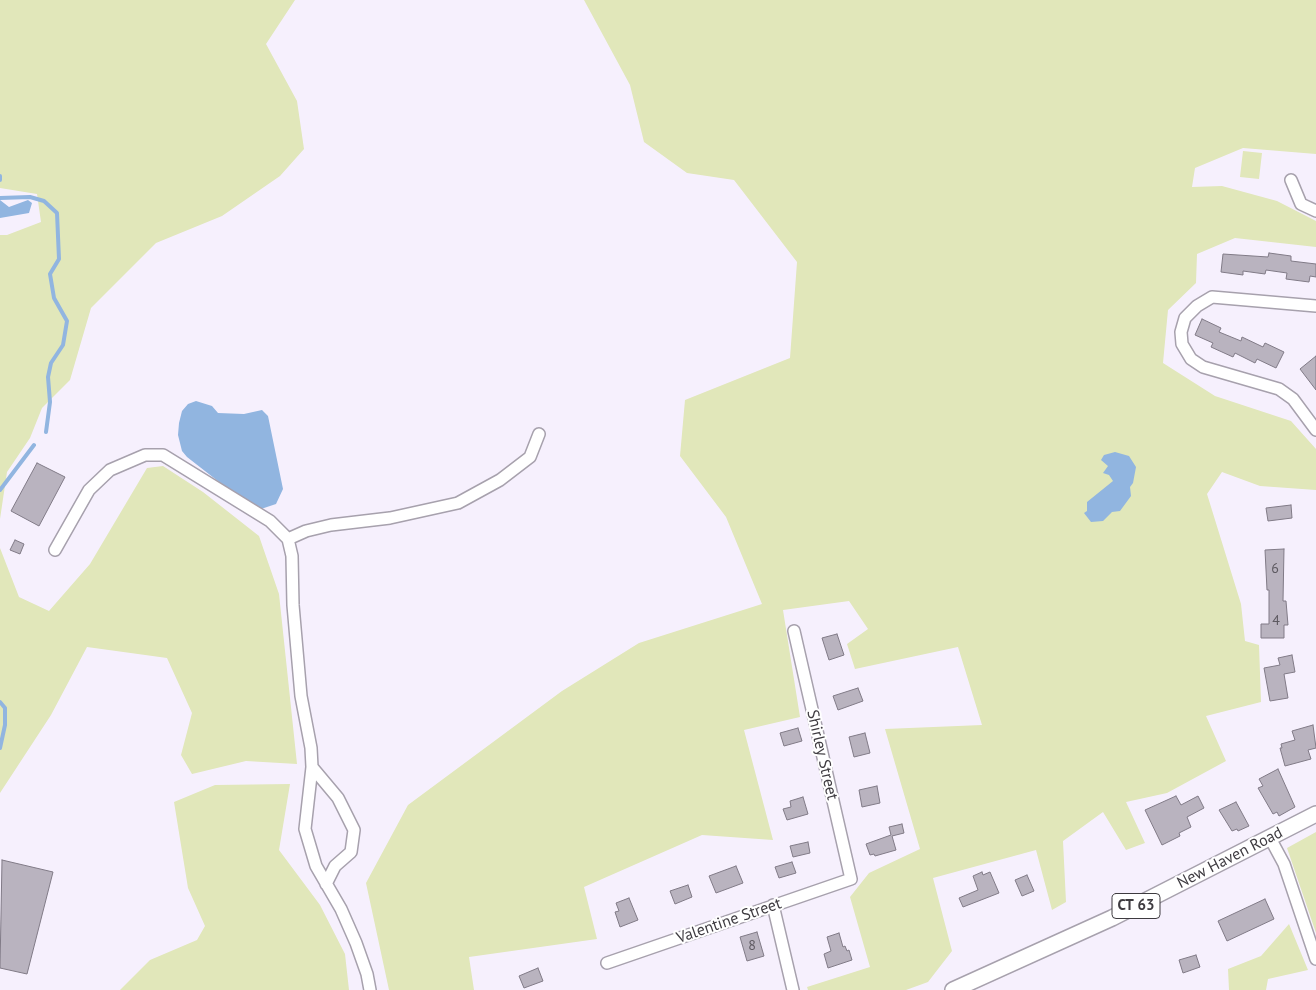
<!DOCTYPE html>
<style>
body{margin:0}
canvas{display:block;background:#f6f0fd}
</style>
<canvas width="1316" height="990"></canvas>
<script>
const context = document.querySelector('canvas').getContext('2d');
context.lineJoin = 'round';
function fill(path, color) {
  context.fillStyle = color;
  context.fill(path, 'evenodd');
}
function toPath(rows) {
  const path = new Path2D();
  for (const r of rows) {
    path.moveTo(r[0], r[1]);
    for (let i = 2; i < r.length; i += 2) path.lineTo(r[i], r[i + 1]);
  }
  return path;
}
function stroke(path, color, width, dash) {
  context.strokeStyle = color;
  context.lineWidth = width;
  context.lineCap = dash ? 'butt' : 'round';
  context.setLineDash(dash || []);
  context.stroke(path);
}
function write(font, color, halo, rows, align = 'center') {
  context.font = font + ' "PT Sans",sans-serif';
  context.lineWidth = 4;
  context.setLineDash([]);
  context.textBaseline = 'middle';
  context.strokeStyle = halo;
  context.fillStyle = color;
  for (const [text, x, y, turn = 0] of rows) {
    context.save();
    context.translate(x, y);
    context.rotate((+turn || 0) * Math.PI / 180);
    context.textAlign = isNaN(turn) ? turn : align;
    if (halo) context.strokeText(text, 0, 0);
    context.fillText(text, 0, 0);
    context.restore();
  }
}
const green = toPath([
 [0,0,295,0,266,44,297,101,304,149,280,176,222,216,156,243,91,308,70,380,42,408,30,438,7,472,0,519,0,235,7,235,41,222,37,194,0,188],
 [584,0,1316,0,1316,154,1243,148,1195,168,1192,187,1222,186,1277,201,1316,221,1316,247,1235,238,1197,254,1196,283,1168,310,1163,363,1215,396,1291,421,1316,449,1316,490,1260,486,1222,472,1207,494,1241,604,1245,641,1259,645,1261,702,1206,716,1226,761,1167,793,1126,802,1145,843,1126,850,1103,812,1063,841,1066,902,1052,910,1036,850,933,878,952,951,928,982,906,990,808,990,807,987,870,967,850,897,869,873,920,849,885,729,982,725,958,647,855,669,847,644,868,629,849,601,783,610,800,717,744,730,773,840,702,835,584,887,597,939,469,957,474,990,389,990,366,883,408,805,562,691,639,643,762,604,726,517,680,456,685,400,790,358,797,262,734,180,687,173,644,142,630,85],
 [1243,151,1262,153,1259,179,1240,177],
 [163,466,203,492,259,536,279,594,297,764,246,761,192,774,181,755,192,713,167,658,87,647,51,715,0,793,0,548,19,597,49,611,90,564,147,468],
 [290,784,279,850,320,905,345,954,349,990,120,990,150,960,197,940,205,926,188,888,174,802,215,785],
 [1316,832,1316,933,1287,848],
 [1289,924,1308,970,1268,979,1266,990,1229,990,1228,969,1261,956]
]);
const water = toPath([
 [0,200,9,207,28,200,32,203,29,213,0,218],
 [196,401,212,406,218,413,244,414,262,410,268,416,283,489,276,504,261,509,246,503,187,457,182,451,178,435,179,423,182,411,188,404],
 [1115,452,1129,456,1136,467,1133,483,1130,487,1131,496,1120,511,1112,512,1103,521,1091,522,1084,513,1087,511,1087,502,1113,481,1109,475,1103,473,1108,466,1101,460,1104,455]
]);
const stream = toPath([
 [0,176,0,180],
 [0,198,30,197,44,201,57,213,59,259,50,274,54,298,67,321,63,345,51,363,48,377,50,402,46,432],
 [0,490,34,445],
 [0,702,5,708,5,725,0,748]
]);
const building = toPath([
 [1269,253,1291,256,1291,261,1316,264,1316,277,1310,276,1309,282,1286,279,1287,273,1266,270,1265,274,1243,271,1243,275,1221,272,1223,254,1268,257,1269,253],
 [1202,319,1221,328,1219,332,1241,341,1242,337,1263,347,1265,343,1284,352,1276,368,1257,359,1255,363,1235,353,1233,357,1211,347,1213,343,1195,335,1202,319],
 [1316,356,1316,390,1300,369,1316,356],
 [37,463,65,477,39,526,11,511,37,463],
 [1291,505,1292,518,1268,521,1266,508,1291,505],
 [15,540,24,544,20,554,10,550,15,540],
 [1284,549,1283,601,1286,601,1288,625,1284,625,1284,638,1261,638,1261,624,1269,624,1269,590,1267,590,1265,550,1284,549],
 [837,634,844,655,829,660,822,638,837,634],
 [1292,655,1295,672,1284,674,1288,698,1270,701,1264,668,1280,665,1278,658,1292,655],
 [858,688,863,701,838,710,833,696,858,688],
 [1313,725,1316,748,1308,750,1311,759,1285,766,1280,748,1282,748,1281,744,1295,740,1292,731,1313,725],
 [798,728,802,741,784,746,780,733,798,728],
 [865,733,870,753,854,757,849,737,865,733],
 [1278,769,1295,807,1279,816,1277,812,1273,814,1258,788,1263,786,1259,779,1278,769],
 [877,786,880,803,862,807,859,790,877,786],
 [1176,796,1181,805,1198,796,1204,808,1187,817,1191,827,1179,833,1180,836,1162,845,1145,810,1176,796],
 [803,797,808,814,787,820,783,809,791,807,790,801,803,797],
 [1236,802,1249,826,1238,831,1237,829,1232,831,1219,810,1236,802],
 [902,824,904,833,892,836,896,850,875,856,874,854,870,855,866,844,891,835,889,827,902,824],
 [808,842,810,853,793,857,790,846,808,842],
 [2,860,53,872,27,974,0,968,2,860],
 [792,862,796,873,779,878,775,867,792,862],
 [736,866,743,883,716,893,709,876,736,866],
 [982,872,983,875,990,872,999,893,963,907,959,898,978,890,973,876,982,872],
 [1027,875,1034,891,1022,896,1015,880,1027,875],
 [688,885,692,897,675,904,670,891,688,885],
 [629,898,638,920,620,927,615,912,619,911,616,903,629,898],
 [1265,899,1274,919,1227,941,1218,921,1265,899],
 [757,932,764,956,747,961,740,937,757,932],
 [839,933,843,947,845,946,847,951,849,950,852,960,828,968,824,954,831,951,827,937,839,933],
 [1196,955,1200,967,1183,973,1179,960,1196,955],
 [538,968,543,981,524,988,519,976,538,968]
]);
const minor = toPath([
 [1291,180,1301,204,1316,211],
 [1316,306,1212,297,1197,306,1185,318,1181,332,1182,344,1191,359,1203,367,1279,389,1293,399,1316,430],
 [288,539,306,531,331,525,390,518,458,503,500,480,530,457,539,434],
 [55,550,89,490,110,470,145,455,163,455,270,521,288,539,292,556,293,605,301,696,311,748,312,767,305,829,316,866,341,909,356,943,367,974,370,990],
 [312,767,338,798,354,830,351,852,335,866,326,884],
 [1270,838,1284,864,1316,959],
 [773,905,793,990],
 [607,963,851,879,794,631]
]);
const major = toPath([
 [953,990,1112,918,1316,814]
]);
const numberNames = [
 ["6",1275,569],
 ["4",1276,621],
 ["8",752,946]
];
const shields = [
 [1136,906,48]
];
const shieldNames = [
 ["CT 63",1136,906]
];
const streetNames = [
 ["Shirley Street",822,755,77],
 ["New Haven Road",1230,858,-27],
 ["Valentine Street",729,921,-19]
];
fill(green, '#e1e7ba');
fill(water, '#91b5e0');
stroke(stream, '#91b5e0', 4);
fill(building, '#b9b3bf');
stroke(building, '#817b87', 1);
stroke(minor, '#a7a1ad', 14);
stroke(major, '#a7a1ad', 18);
stroke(minor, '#fff', 11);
stroke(major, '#fff', 15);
write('14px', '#5d5960', null, numberNames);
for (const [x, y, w] of shields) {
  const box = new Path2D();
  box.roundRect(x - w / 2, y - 12.5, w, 25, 4);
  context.fillStyle = '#fff';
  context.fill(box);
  stroke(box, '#3e3b40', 1);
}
write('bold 15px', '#3e3b40', null, shieldNames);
write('16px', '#3e3b40', '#fff', streetNames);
</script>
